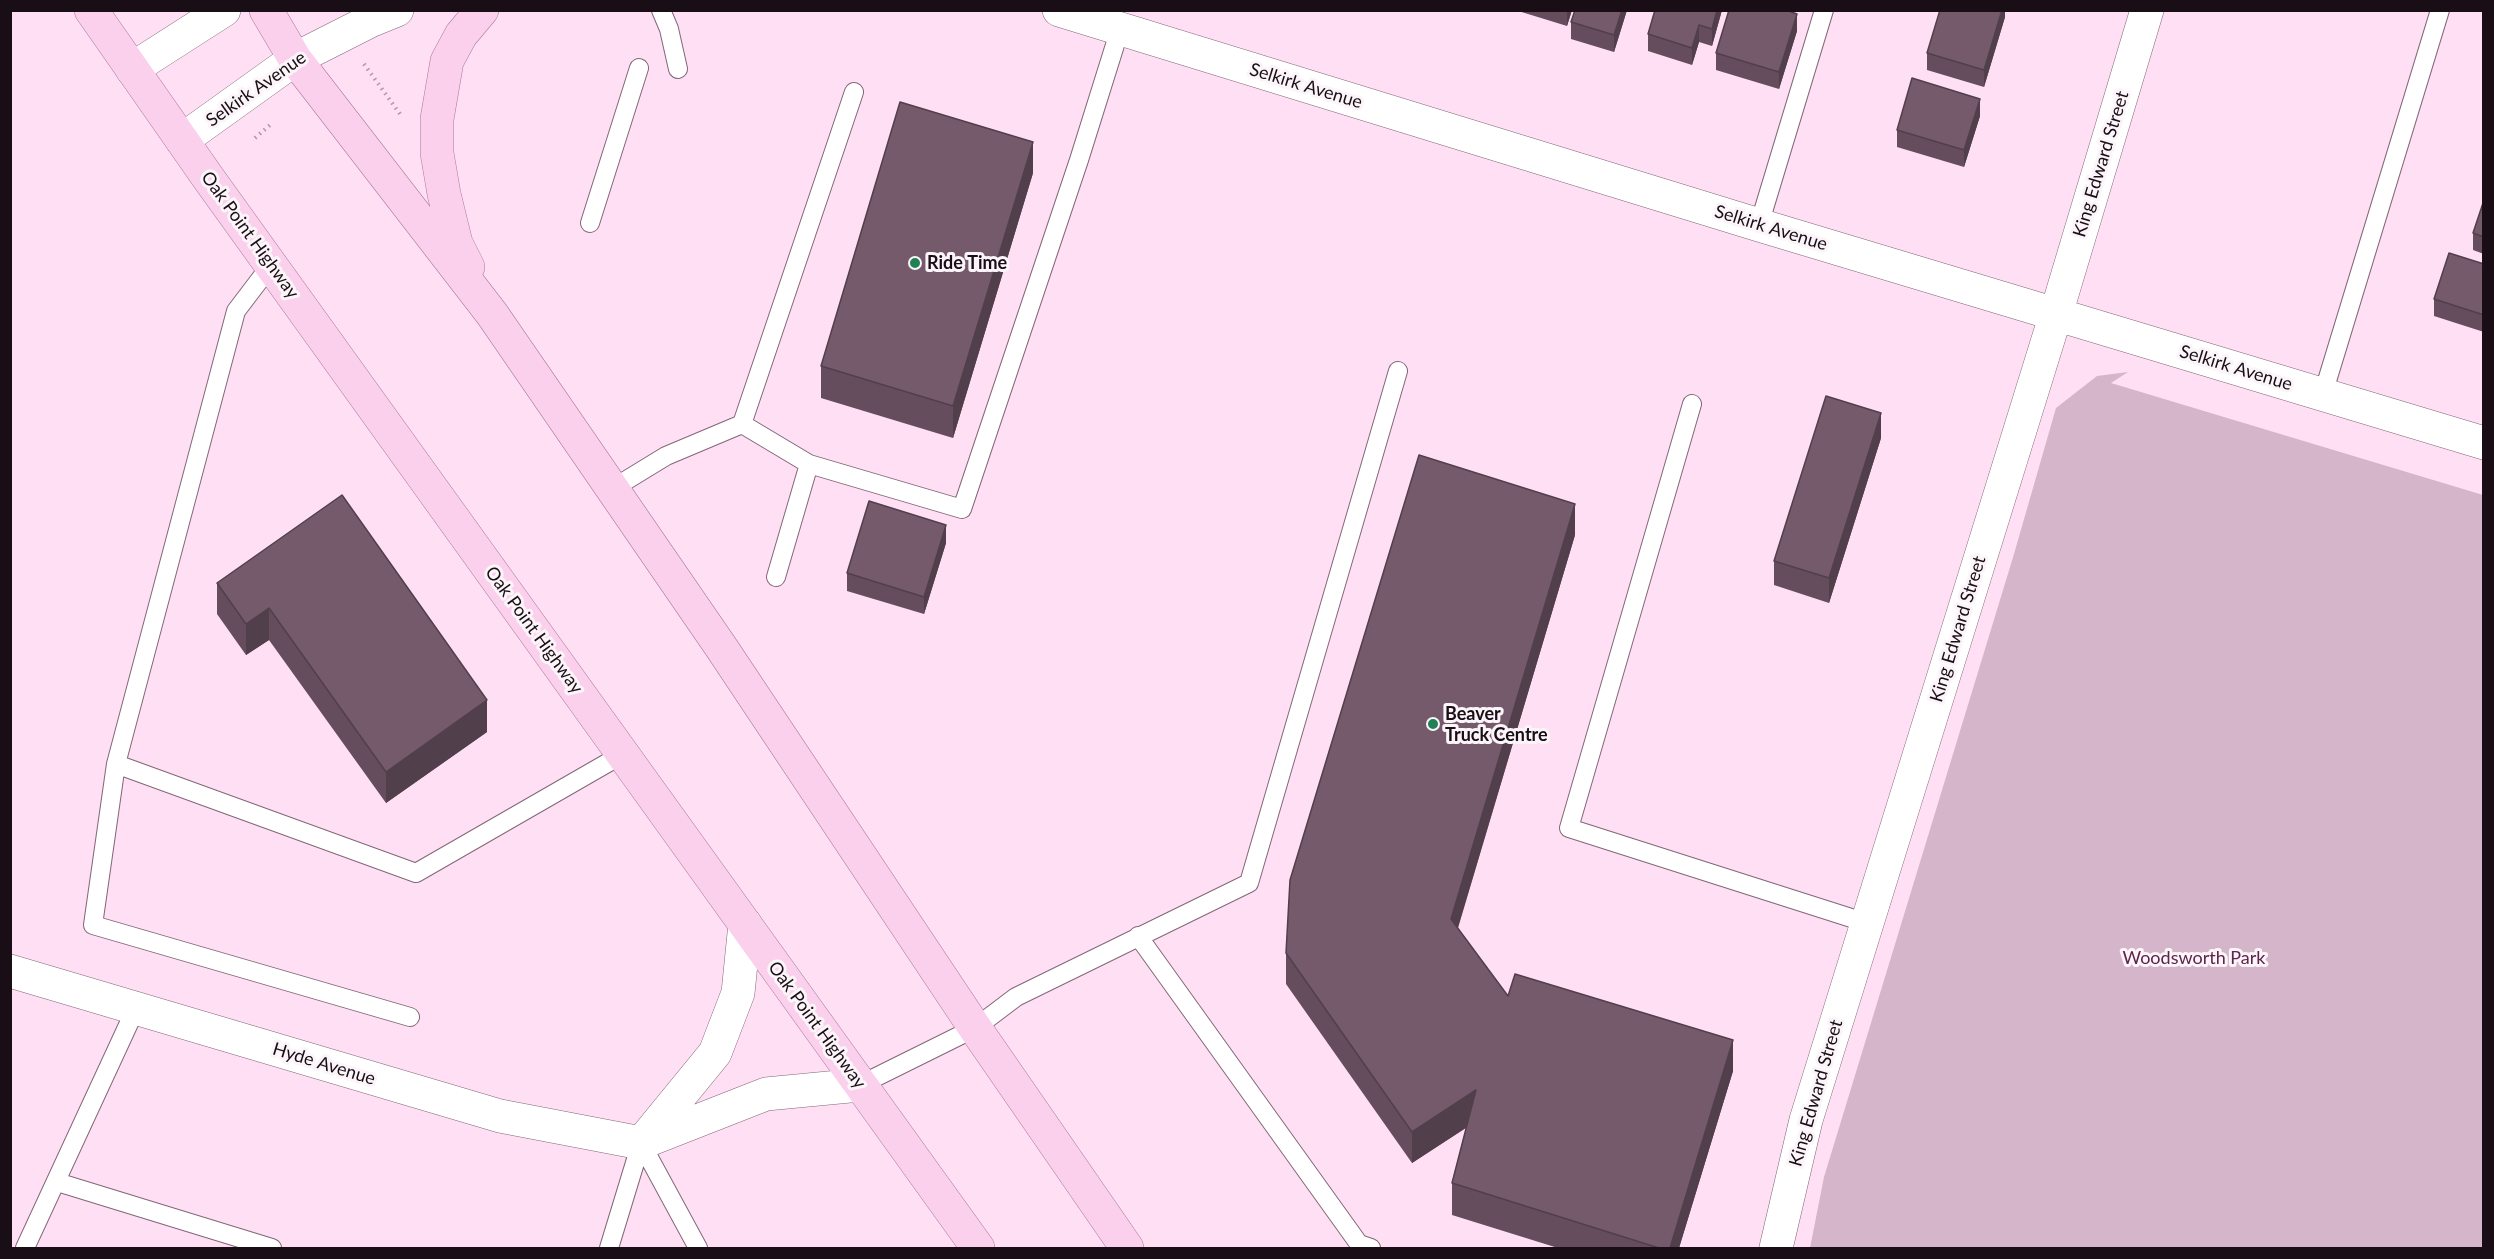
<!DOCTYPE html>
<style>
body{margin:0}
#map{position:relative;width:2494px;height:1259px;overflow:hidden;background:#ffdff3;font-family:Lato,sans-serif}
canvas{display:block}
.frame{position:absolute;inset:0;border:12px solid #190e15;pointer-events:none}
</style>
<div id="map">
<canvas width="2494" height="1259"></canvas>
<div class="frame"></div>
</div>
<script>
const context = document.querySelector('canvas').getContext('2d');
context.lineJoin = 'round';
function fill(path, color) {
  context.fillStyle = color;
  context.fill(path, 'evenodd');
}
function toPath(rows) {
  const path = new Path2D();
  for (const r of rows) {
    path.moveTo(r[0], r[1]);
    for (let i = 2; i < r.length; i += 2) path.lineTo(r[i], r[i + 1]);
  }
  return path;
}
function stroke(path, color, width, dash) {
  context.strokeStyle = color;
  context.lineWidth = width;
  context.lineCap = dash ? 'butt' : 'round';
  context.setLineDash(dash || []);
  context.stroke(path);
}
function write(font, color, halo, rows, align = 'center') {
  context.font = font + ' Lato,sans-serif';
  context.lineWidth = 6;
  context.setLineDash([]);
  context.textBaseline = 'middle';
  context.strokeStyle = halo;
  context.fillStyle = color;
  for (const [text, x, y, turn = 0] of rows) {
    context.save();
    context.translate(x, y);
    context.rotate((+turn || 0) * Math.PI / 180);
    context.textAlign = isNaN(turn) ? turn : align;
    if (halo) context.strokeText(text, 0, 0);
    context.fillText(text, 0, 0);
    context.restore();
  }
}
const green = toPath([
 [2128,372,2111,383,2483,495,2483,1248,1810,1248,1824,1177,2014,554,2056,408,2097,376]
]);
const path = toPath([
 [364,64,400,114],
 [255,138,270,125]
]);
const service = toPath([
 [661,10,669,29,678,69],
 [590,223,639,68],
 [1759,225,1824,10],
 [271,265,236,311,116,764,416,873,623,754],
 [2323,394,2440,10],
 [1692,404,1569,828,1867,923],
 [742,424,809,464,962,509,1079,160,1120,29],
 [612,489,666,456,742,424,854,92],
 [776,577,809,464],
 [116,764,93,925,410,1017],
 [1138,936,1359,1244,1371,1248],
 [860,1085,975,1028,1016,997,1249,883,1398,371],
 [641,1143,698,1248],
 [57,1182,272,1248],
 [25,1248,136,1008],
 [609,1248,641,1143]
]);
const minor = toPath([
 [10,971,500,1116,641,1143,766,1094,860,1085],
 [643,1141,715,1053,738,993,745,924]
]);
const tertiary = toPath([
 [1059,10,1759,225,2484,443],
 [132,69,224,10],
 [182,140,295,59,370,21,397,10],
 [1776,1248,1806,1120,2056,314,2147,10]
]);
const primary = toPath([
 [91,10,209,179,978,1248],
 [266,10,295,59,492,314,721,647,975,1028,1127,1248],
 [468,267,456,243,444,194,437,153,437,119,447,61,461,35,482,10]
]);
const wall = toPath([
 [1515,10,1572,10,1567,26],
 [1627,10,1614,52,1571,39,1571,22],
 [1655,10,1722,10,1712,46,1699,42,1692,65,1648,51,1648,34],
 [2005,10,2005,17,1984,87,1927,70,1927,53],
 [1797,31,1779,89,1716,70,1716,53],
 [1980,116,1964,167,1897,147,1897,130],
 [1033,173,953,438,821,398,821,366],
 [2484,200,2484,254,2473,250,2473,233],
 [2484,264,2484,332,2434,316,2434,299],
 [1881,438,1829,603,1774,585,1774,561],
 [1575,535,1458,928,1508,996,1733,1071,1679,1248,1558,1248,1452,1215,1452,1183,1466,1128,1412,1163,1286,984,1286,953],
 [946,543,924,614,847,591,847,573],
 [217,583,487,700,487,732,386,803,269,640,246,655,217,614]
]);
const shadedWall = toPath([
 [1567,10,1572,10,1567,26],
 [1622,10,1627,10,1614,52,1614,35],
 [1717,10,1722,10,1712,46,1712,29],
 [2002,10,2005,10,2005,17,1984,87,1984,70],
 [1797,14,1797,31,1779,89,1779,72],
 [1699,25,1699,42,1692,65,1692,48],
 [1980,99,1980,116,1964,167,1964,150],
 [1033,142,1033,173,953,438,953,406],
 [1881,413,1881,438,1829,603,1829,578],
 [1575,504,1575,535,1451,950,1451,919],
 [946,525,946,543,924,614,924,597],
 [269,608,269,640,246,655,246,624],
 [487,700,487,732,386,803,386,772],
 [1733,1040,1733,1071,1679,1248,1670,1248],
 [1476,1090,1476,1121,1412,1163,1412,1132]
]);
const building = toPath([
 [1575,10,1622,10,1614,35,1571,22,1575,10],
 [1655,10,1717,10,1712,29,1699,25,1692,48,1648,34,1655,10],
 [1729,10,1786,10,1797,14,1779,72,1716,53,1729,10],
 [1940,10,2002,10,1984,70,1927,53,1940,10],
 [1912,78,1980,99,1964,150,1897,130,1912,78],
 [900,102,1033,142,953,406,821,366,900,102],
 [2484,200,2484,237,2473,233,2484,200],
 [2449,253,2484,264,2484,315,2434,299,2449,253],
 [1826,396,1881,413,1829,578,1774,561,1826,396],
 [1419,455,1575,504,1451,919,1508,996,1515,974,1733,1040,1670,1248,1659,1248,1452,1183,1476,1090,1412,1132,1286,953,1290,880,1419,455],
 [342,495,487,700,386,772,269,608,246,624,217,583,342,495],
 [869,501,946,525,924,597,847,573,869,501]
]);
const markers = [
 [915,263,6,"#228057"],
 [1433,724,6,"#228057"]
];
const streetNames = [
 ["Selkirk Avenue",1306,86,17],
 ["Selkirk Avenue",256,89,-35],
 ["King Edward Street",2101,164,-73],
 ["Selkirk Avenue",1771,228,17],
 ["Oak Point Highway",250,235,54],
 ["Selkirk Avenue",2236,368,17],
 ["King Edward Street",1958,629,-73],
 ["Oak Point Highway",534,630,54],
 ["Oak Point Highway",817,1025,54],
 ["Hyde Avenue",324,1064,17],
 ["King Edward Street",1816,1093,-74]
];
const poiNames = [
 ["Ride Time",927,263],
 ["Beaver",1445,714],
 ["Truck Centre",1445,735]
];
const parkNames = [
 ["Woodsworth Park",2194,958]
];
fill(green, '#d4b5c9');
stroke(service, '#826778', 20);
stroke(minor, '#826778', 34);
stroke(tertiary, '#826778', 34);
stroke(primary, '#ab7799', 34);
stroke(path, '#b097a7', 4, [1.5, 4.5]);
stroke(service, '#fff', 18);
stroke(minor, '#fff', 33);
stroke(tertiary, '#fff', 33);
stroke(primary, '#fbd0ec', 33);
fill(wall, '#654d5d');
fill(shadedWall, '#523f4c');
fill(building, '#755a6c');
stroke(building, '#523f4c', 1.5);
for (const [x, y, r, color] of markers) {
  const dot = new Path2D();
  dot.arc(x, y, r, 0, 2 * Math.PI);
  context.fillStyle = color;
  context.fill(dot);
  stroke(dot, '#fbf5f9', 2);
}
write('18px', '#190e15', '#fbf5f9', streetNames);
write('bold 18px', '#190e15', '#fbf5f9', poiNames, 'left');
write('18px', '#5d244d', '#fbf5f9', parkNames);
</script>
